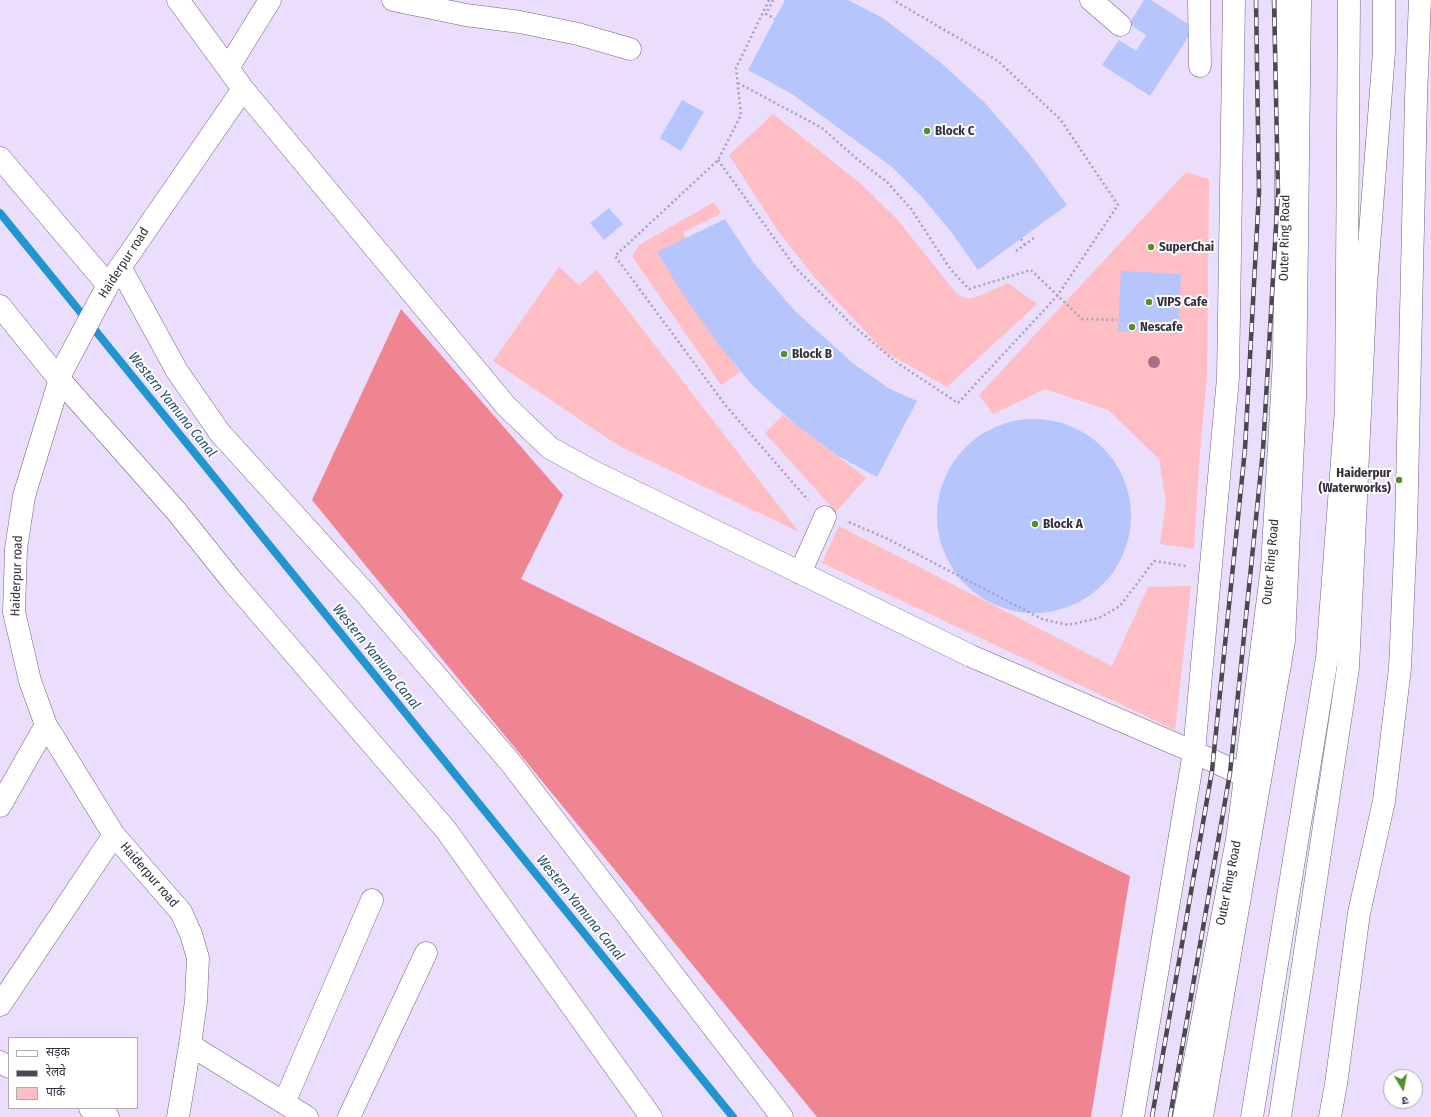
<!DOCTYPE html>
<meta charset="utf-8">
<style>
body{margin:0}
#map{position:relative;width:1431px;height:1117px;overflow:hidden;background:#ebdefc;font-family:"Fira Sans Condensed","Noto Sans Devanagari",sans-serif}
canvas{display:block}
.legend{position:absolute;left:8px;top:1037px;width:130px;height:72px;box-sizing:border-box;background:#fff;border:1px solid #aeacb1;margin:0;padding:5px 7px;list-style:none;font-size:12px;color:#35303c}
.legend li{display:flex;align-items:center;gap:8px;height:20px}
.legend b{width:20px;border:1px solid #aeacb1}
.north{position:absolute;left:1383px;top:1069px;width:40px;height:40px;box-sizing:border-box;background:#fff;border:1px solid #aeacb1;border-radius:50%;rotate:170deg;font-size:11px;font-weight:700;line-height:16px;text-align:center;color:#35303c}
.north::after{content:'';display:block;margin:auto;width:14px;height:18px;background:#568e2a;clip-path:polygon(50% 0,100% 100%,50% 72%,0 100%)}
</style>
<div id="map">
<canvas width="1431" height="1117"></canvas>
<ul class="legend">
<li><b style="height:5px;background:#fff"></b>सड़क</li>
<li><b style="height:5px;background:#4c4655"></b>रेलवे</li>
<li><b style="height:11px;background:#febec3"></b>पार्क</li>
</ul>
<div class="north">उ</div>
</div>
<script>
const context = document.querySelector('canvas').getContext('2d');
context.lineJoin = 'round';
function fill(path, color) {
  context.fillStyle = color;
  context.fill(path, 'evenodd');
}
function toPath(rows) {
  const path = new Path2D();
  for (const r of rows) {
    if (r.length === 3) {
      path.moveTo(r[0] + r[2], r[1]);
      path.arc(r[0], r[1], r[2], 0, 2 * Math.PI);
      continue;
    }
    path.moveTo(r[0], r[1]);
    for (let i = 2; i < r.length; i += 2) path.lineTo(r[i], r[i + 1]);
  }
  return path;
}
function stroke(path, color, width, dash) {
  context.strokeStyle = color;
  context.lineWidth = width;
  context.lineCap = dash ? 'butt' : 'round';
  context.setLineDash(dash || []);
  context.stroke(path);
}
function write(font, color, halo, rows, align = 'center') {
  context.font = font + ' "Fira Sans Condensed",sans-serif';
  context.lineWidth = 4;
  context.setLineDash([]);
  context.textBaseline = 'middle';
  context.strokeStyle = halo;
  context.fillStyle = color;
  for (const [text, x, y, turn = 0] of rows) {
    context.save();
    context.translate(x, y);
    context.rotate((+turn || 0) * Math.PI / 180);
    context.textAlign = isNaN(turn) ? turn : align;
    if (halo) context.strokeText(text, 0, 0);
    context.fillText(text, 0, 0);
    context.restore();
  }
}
const green = toPath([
 [773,114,860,183,896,218,957,294,969,299,982,295,1008,283,1037,304,947,387,885,352,815,278,778,231,729,155],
 [1186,172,1209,179,1207,376,1199,463,1194,549,1160,544,1166,503,1159,459,1108,410,1045,389,993,414,979,395],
 [714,202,721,214,683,232,689,245,662,261,740,372,721,385,632,256,639,245],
 [559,267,579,285,597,270,799,532,619,446,493,361],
 [783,415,866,478,836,512,765,433],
 [839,526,1112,666,1148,587,1191,586,1175,730,822,563]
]);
const forest = toPath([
 [401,309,563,495,521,579,1130,876,1091,1117,817,1117,312,500]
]);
const stream = toPath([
 [0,213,733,1117]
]);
const building = toPath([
 [785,0,848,0,883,18,940,62,984,102,1031,156,1067,205,978,270,952,233,922,197,892,167,792,94,748,70],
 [1144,0,1151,0,1194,28,1150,96,1102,65,1119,40,1136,51,1146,35,1129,24],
 [682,100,704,112,681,151,660,138],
 [609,208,623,224,604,240,590,223],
 [725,219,753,262,795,311,855,365,890,389,917,401,877,477,838,456,796,425,754,387,717,343,682,293,657,252],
 [1121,271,1181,274,1178,334,1118,331],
 [1034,516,97]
]);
const path = toPath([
 [769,0,736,68,741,115,718,160,615,256,726,406,808,500],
 [773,0,766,14,775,19],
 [738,83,822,128,857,159,887,182,911,209,951,270,969,289,1031,270,1082,319,1117,320],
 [718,160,795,267,850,323,896,362,958,403,1058,295,1118,205,1060,119,998,61,893,0],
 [1021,239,1025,245],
 [1016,251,1034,238],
 [849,522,888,539,1042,619,1068,625,1099,618,1120,606,1154,561,1186,566]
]);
const minor = toPath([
 [178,0,243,89,506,406,550,448,594,472,971,656,1194,752,1245,776],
 [393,0,466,15,520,22,578,34,630,49],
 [1091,0,1120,25],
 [1199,0,1200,66],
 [228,68,270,0],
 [0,158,108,285],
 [120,267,177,371,220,433,366,594,510,762,782,1117],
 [0,306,59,379,177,512,233,582,446,830,651,1117],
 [800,573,825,517],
 [0,806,46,725],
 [0,1005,114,835],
 [190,1045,307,1117],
 [0,1062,9,1067],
 [284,1103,372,900],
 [90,1108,108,1117],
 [178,1117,190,1045,196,1001,198,958,191,934,181,912,114,835,46,725,30,681,14,612,16,549,24,496,63,369,108,285,243,89],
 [349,1117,426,953],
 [1133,1117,1194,752,1228,378,1234,0],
 [1330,1117,1336,1084,1359,913,1384,801,1400,668,1406,530,1416,98,1420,0]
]);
const major = toPath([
 [1184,1117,1237,840,1272,567,1284,359,1288,0],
 [1280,1117,1348,668,1366,284,1384,52,1384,0]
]);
const highway = toPath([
 [1202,1117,1284,641,1295,398,1300,0],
 [1252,1117,1327,658,1346,409,1349,0]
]);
const rail = toPath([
 [1152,1117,1212,771,1245,449,1259,192,1256,0],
 [1170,1117,1230,773,1263,450,1278,192,1274,0]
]);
const trees = [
 [1154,362]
];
const markers = [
 [927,131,4,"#568e2a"],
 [1151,247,4,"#568e2a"],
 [1149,302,4,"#568e2a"],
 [1132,327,4,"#568e2a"],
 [784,354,4,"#568e2a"],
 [1399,480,4,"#568e2a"],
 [1035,524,4,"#568e2a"]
];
const poiNames = [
 ["Block C",935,131],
 ["SuperChai",1159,247],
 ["VIPS Cafe",1157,302],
 ["Nescafe",1140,327],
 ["Block B",792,354],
 ["Haiderpur",1391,473,"right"],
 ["(Waterworks)",1391,488,"right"],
 ["Block A",1043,524]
];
const streetNames = [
 ["Outer Ring Road",1285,238,-89],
 ["Haiderpur road",124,263,-57],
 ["Outer Ring Road",1271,562,-85],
 ["Haiderpur road",17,576,-88],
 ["Haiderpur road",149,875,49],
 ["Outer Ring Road",1229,883,-79]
];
const waterNames = [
 ["Western Yamuna Canal",172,405,51],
 ["Western Yamuna Canal",376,657,51],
 ["Western Yamuna Canal",580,908,51]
];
fill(green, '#febec3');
fill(forest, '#ef8591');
stroke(stream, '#2195cf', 8);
fill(building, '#b6c6fc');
stroke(minor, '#6f637e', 23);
stroke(major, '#6f637e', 23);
stroke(highway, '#6f637e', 23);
stroke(path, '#a99fb7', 2.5, [2, 3]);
stroke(minor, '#fff', 22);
stroke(major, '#fff', 22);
stroke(highway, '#fff', 22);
stroke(rail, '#4c4655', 4.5);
stroke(rail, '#fff', 3, [9]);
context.fillStyle = '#a76e88';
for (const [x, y] of trees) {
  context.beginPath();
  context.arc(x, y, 6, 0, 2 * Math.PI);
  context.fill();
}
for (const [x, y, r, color] of markers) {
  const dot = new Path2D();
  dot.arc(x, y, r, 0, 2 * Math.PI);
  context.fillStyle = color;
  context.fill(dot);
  stroke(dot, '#fff', 1.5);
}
write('bold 13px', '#35303c', '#fff', poiNames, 'left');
write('13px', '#35303c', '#fff', streetNames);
write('italic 14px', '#27516b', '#fff', waterNames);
</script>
